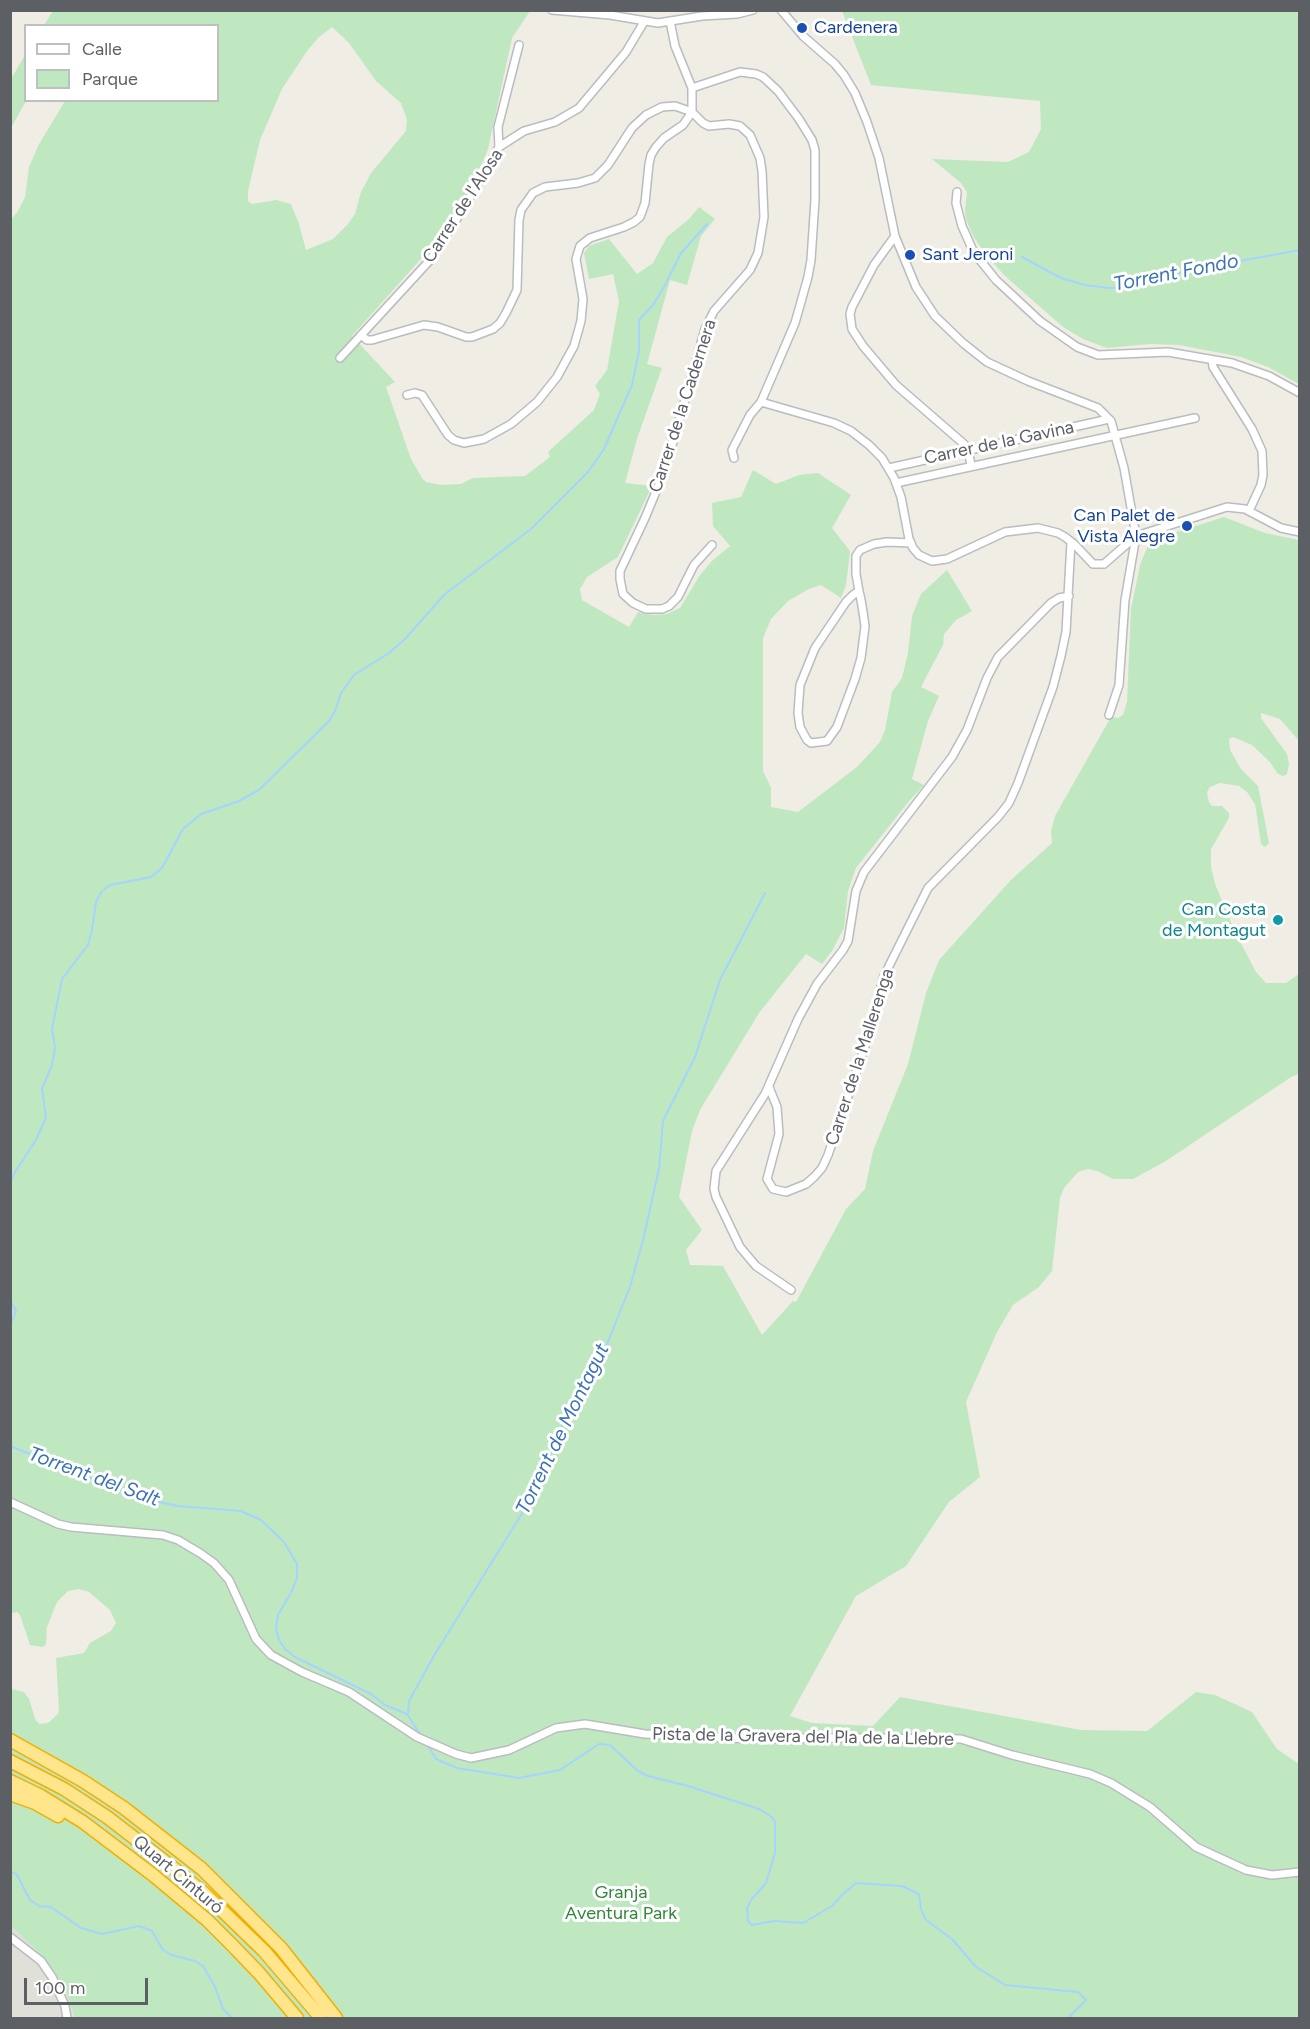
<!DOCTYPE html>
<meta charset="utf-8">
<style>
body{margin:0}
#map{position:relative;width:1310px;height:2029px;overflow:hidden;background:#efede4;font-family:Figtree,sans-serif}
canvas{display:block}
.frame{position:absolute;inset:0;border:12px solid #5c6065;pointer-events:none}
.legend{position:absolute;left:24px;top:24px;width:195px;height:78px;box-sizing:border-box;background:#fff;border:2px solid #bebfc1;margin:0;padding:8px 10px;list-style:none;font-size:18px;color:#5c6065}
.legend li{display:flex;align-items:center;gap:12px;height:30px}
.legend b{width:30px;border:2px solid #bebfc1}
.scale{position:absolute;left:24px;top:1978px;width:124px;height:27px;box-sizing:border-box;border:3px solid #5c6065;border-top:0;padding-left:8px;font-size:18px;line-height:21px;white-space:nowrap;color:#5c6065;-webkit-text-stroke:4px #fff;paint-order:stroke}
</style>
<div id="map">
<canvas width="1310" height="2029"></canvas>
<div class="frame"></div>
<ul class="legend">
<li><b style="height:8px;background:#fff"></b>Calle</li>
<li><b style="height:16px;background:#bfe8c1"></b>Parque</li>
</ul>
<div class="scale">100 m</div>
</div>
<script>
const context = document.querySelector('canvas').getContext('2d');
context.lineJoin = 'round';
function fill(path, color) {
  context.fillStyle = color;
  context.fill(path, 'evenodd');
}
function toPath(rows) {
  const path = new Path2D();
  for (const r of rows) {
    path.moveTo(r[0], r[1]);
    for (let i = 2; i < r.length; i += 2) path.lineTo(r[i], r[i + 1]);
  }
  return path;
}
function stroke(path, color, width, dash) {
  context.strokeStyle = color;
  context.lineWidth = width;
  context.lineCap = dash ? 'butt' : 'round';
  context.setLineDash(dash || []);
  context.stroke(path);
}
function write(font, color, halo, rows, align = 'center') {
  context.font = font + ' Figtree,sans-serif';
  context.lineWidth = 6;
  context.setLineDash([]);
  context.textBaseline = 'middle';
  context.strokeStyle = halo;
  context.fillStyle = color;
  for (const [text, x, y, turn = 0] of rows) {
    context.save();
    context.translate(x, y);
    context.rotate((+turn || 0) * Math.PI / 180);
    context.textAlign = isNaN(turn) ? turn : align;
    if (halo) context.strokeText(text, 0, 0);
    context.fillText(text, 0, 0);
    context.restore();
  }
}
const industrial = toPath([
 [10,1925,38,1952,65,1987,75,2018,11,2018]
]);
const green = toPath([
 [53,11,530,11,512,38,488,149,481,166,457,209,428,251,352,336,395,382,386,387,411,459,422,478,426,482,441,485,461,484,473,478,525,476,550,457,548,452,594,410,600,394,595,386,607,370,619,301,613,274,589,279,584,253,589,246,609,239,637,274,653,263,667,237,689,219,699,207,715,219,701,236,687,285,670,280,647,364,662,368,637,439,625,483,652,486,618,557,587,577,580,589,582,600,629,627,638,612,654,615,667,614,680,608,700,575,712,561,730,546,713,526,712,503,741,497,753,470,776,484,799,475,818,473,851,495,832,528,850,551,846,585,841,598,821,585,809,589,788,601,771,619,763,638,763,771,771,788,771,807,798,812,857,767,880,742,885,730,892,692,902,678,908,653,912,616,921,594,947,570,972,611,956,620,944,634,943,645,921,687,939,696,928,721,912,779,924,785,909,801,856,868,848,891,844,928,832,951,822,964,806,954,759,1013,700,1110,692,1131,679,1197,702,1230,686,1250,690,1265,723,1266,762,1335,793,1301,796,1302,846,1209,865,1189,873,1151,908,1064,926,993,939,960,1011,880,1052,843,1051,831,1055,816,1111,717,1118,718,1123,715,1127,702,1131,609,1140,565,1149,543,1161,537,1224,517,1265,533,1299,540,1299,741,1280,719,1261,713,1261,718,1287,754,1289,764,1287,774,1283,776,1278,774,1270,762,1252,745,1233,737,1229,739,1230,750,1241,769,1258,786,1269,843,1265,847,1261,844,1255,804,1247,792,1239,786,1220,783,1210,787,1207,792,1209,802,1212,806,1222,806,1229,813,1229,818,1211,849,1211,867,1215,884,1235,932,1256,972,1266,983,1286,983,1299,974,1299,1074,1291,1077,1166,1161,1133,1179,1113,1179,1097,1171,1088,1169,1078,1172,1064,1188,1060,1198,1052,1271,1039,1287,1013,1305,997,1332,966,1402,980,1477,949,1502,906,1566,856,1596,790,1716,812,1723,873,1726,900,1697,1081,1730,1147,1731,1196,1692,1215,1695,1252,1712,1277,1749,1299,1764,1299,2018,75,2018,65,1987,38,1952,10,1925,11,1689,24,1692,29,1699,36,1721,40,1724,48,1723,58,1714,59,1711,56,1658,84,1653,90,1643,111,1631,116,1623,110,1610,89,1592,79,1589,68,1591,57,1602,47,1627,46,1644,43,1647,30,1645,20,1615,17,1612,11,1613,10,221,18,211,25,197,29,167,39,144,65,101,218,100,218,26,44,25],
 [332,27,349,43,376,81,401,103,407,120,406,131,371,173,361,192,355,214,348,224,333,239,306,250,299,224,291,204,276,200,252,204,248,201,248,191,260,140,282,89,307,51,319,37],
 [842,11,1299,11,1299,384,1268,367,1241,357,1179,345,1149,344,1107,348,1083,339,1063,327,1005,276,986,255,973,236,966,219,965,210,967,192,961,183,932,159,1008,162,1029,152,1041,129,1040,101,871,85],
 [25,55,26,101,11,128,11,79]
]);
const stream = toPath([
 [1022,257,1061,278,1085,285,1109,288,1126,287,1190,270,1300,250],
 [10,1182,15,1172,36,1140,46,1118,42,1089,52,1065,55,1048,52,1029,62,979,88,945,92,930,96,902,102,891,110,885,151,877,162,868,183,829,201,814,239,801,259,790,329,721,336,709,341,693,354,675,389,653,405,639,445,594,531,529,588,472,604,449,632,385,639,351,639,320,653,305,664,287,681,253,707,224],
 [10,1300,16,1311,10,1326],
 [10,1446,140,1498,178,1506,241,1511,261,1520,284,1542,297,1564,297,1578,292,1591,278,1615,276,1629,279,1640,285,1649,295,1657,371,1694,385,1705,407,1714,422,1737],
 [408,1713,409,1701,435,1654,521,1515,547,1464,570,1406,599,1364,630,1287,643,1240,659,1169,663,1121,695,1057,720,980,765,893],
 [427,1744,436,1759,457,1768,519,1778,560,1770,599,1744,610,1745,638,1771,648,1776,688,1786,759,1809,772,1817,775,1822,775,1853,766,1883,751,1900,747,1909,748,1921,752,1925,774,1921,803,1923,832,1906,843,1894,856,1883,902,1886,919,1894,921,1909,925,1919,953,1940,975,1966,1005,1985,1078,1992,1086,2000,1068,2018],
 [10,1871,17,1875,30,1900,39,1906,51,1907,81,1928,102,1934,139,1926,152,1931,163,1950,171,1955,195,1961,203,1966,215,1987,223,2009,232,2018]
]);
const minor = toPath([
 [552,10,610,15,658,23,702,16,737,14,753,10],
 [781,10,803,36,835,64,844,75,855,93,867,122,879,158,895,236,916,287,935,316,963,343,987,362,1028,381,1098,408,1111,421,1124,468,1136,536,1125,600,1119,685,1109,715],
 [692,88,740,72,756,74,763,77,778,91,799,119,812,140,815,150,815,200,811,260,808,277,795,323,761,402,750,415,732,450,734,458],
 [499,147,498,127,519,45],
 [957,192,956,203,962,226,974,253,984,265,996,280,1040,321,1077,347,1098,355,1168,352,1232,363,1269,376,1300,393],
 [895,236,874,265,852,307,850,314,852,329,863,346,896,385,964,444,968,450,971,465],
 [361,335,367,340,372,340,424,325,438,327,466,337,472,337,493,329,500,323,506,313,517,290,519,220,521,210,533,193,545,187,578,183,595,178,608,165,632,128,646,115,662,107,675,106,692,112,703,123,709,126,729,124,740,126,750,135,760,158,762,171,764,217,758,253,750,270,714,311,705,329,665,470,645,518,620,571,620,579,623,594,633,603,646,609,662,609,669,606,678,597,694,565,712,545],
 [340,358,431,259,463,209,499,147,524,131,555,122,579,108,626,52,644,22],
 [1212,360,1213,367,1252,429,1262,451,1263,475,1261,485,1249,511],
 [407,395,415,393,422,395,448,435,454,440,464,443,484,439,511,424,537,402,557,377,574,346,581,321,583,299,576,259,580,246,590,238,624,227,634,222,640,217,645,203,649,164,651,155,656,147,664,138,683,125,692,112,692,88,675,46,670,21],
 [761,402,834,423,851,431,869,445,882,458,894,478,901,497,909,539,913,548,919,555,932,561,947,559,1005,532,1038,528,1058,533,1065,537,1074,544,1093,564,1104,564,1136,536,1227,507,1245,509,1281,528,1300,532],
 [889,468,1109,419],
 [896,483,1195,418],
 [859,591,853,595,846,602,815,648,800,685,798,713,800,727,807,740,811,743,827,741,837,727,855,679,861,658,865,626,863,612,861,600,859,591,856,574,856,556,860,550,874,544,887,542,911,543],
 [769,1087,777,1107,779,1134,767,1179,773,1189,786,1192,806,1184,814,1177,822,1168,828,1155,864,1049,884,976,928,888,998,817,1009,803,1018,783,1053,687,1061,656,1066,632,1071,542],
 [791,1290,756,1266,740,1247,716,1197,714,1189,716,1171,765,1094,798,1019,817,984,843,950,848,941,856,891,864,872,952,757,967,730,987,678,998,657,1051,603,1059,598,1069,596],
 [10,1502,58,1524,71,1527,163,1535,178,1540,200,1553,214,1563,229,1580,256,1639,271,1655,302,1672,349,1692,417,1737,456,1754,471,1758,509,1750,556,1728,585,1724,645,1734,752,1739,854,1738,961,1739,1012,1755,1090,1774,1111,1783,1150,1807,1196,1847,1246,1870,1272,1875,1300,1872],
 [10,1937,41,1961,52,1977,65,2006,67,2018]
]);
const motorway = toPath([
 [10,1740,83,1781,124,1808,202,1869,281,1948,336,2018],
 [10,1761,64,1789,107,1817,172,1867,205,1894,264,1951,321,2018],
 [10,1781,41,1796,83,1822,153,1875,207,1920,233,1946,259,1973,297,2018],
 [10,1794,35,1803,58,1816]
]);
const markers = [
 [802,28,6,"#1a4fb4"],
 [910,255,6,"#1a4fb4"],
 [1187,526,6,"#1a4fb4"],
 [1278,920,6,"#0f9aa8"]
];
const transitNames = [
 ["Cardenera",814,28],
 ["Sant Jeroni",922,255],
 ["Can Palet de",1175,516,"right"],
 ["Vista Alegre",1175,537,"right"]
];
const streetNames = [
 ["Carrer de l'Alosa",463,206,-57],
 ["Carrer de la Cadernera",683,406,-72],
 ["Carrer de la Gavina",999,443,-12],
 ["Carrer de la Mallerenga",860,1057,-72],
 ["Pista de la Gravera del Pla de la Llebre",803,1737,1],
 ["Quart Cinturó",178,1875,40]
];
const cultureNames = [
 ["Can Costa",1266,910],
 ["de Montagut",1266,931]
];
const parkNames = [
 ["Granja",621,1893],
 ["Aventura Park",621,1914]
];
const waterNames = [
 ["Torrent Fondo",1176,273,-11],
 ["Torrent de Montagut",563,1429,-64],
 ["Torrent del Salt",94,1477,20]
];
fill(industrial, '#e0dfd8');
fill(green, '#bfe8c1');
stroke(stream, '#a4d4ff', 2);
stroke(minor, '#b9bcc1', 10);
stroke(motorway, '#f3af00', 15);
stroke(minor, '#fff', 7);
stroke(motorway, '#ffe58b', 12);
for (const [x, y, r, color] of markers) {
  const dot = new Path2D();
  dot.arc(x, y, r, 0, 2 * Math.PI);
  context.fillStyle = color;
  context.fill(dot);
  stroke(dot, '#fff', 2);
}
write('18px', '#164399', '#fff', transitNames, 'left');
write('18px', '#5c6065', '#fff', streetNames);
write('18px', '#0d838f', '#fff', cultureNames, 'right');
write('18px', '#318738', '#fff', parkNames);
write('italic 20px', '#3c73b6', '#fff', waterNames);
</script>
